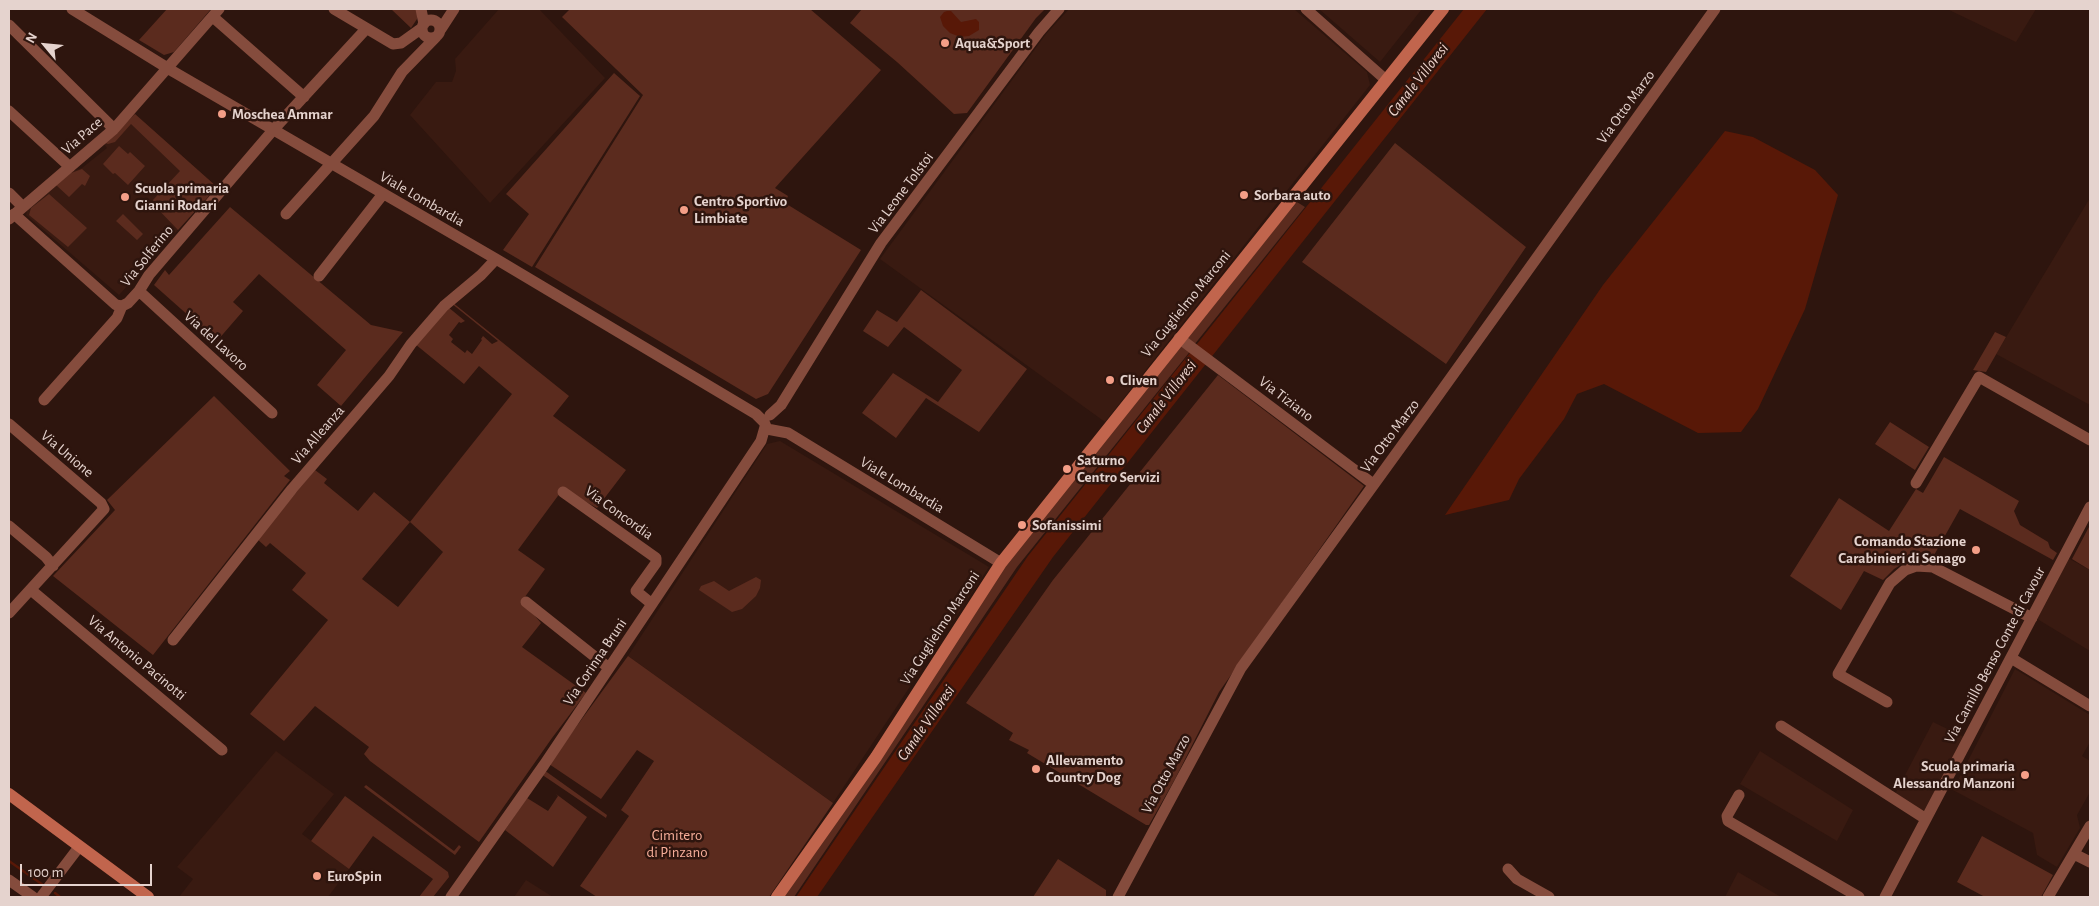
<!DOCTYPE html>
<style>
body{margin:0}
#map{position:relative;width:2099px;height:906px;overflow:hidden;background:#2e150e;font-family:"Alegreya Sans",sans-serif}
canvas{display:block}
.frame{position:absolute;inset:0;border:10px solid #e5d3ce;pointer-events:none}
.north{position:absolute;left:20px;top:20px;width:50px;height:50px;-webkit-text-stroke:4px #2e150e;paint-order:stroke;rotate:298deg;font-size:14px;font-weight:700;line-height:20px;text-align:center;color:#e5d3ce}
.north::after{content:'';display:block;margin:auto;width:18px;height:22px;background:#e5d3ce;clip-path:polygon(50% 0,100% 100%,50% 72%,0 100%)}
.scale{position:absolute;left:20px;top:864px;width:132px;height:22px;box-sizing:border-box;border:2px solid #e5d3ce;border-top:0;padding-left:6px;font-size:15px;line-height:18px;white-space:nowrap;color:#e5d3ce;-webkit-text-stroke:4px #2e150e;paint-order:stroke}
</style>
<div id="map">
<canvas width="2099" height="906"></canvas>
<div class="frame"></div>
<div class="north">N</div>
<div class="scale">100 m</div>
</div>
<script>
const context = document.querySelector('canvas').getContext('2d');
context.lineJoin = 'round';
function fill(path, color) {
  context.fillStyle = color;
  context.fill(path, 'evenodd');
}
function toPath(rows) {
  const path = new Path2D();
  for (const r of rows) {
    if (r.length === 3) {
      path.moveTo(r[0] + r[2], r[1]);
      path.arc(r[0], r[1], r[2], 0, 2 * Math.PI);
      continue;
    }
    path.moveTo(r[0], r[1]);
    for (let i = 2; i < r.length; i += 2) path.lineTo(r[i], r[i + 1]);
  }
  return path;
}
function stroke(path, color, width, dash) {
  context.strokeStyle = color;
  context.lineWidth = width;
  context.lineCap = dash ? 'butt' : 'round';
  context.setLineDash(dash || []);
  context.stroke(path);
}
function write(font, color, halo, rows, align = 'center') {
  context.font = font + ' "Alegreya Sans",sans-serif';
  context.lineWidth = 5;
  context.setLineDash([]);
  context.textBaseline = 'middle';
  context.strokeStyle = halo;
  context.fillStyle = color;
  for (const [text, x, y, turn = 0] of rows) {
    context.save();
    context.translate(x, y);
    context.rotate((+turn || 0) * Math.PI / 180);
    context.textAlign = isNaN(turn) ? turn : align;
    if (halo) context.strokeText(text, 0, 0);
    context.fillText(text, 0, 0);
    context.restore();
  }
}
const built = toPath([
 [499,9,539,9,605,78,490,203,410,115,436,82,452,82,456,71,455,59],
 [1069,9,1294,9,1367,72,1370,85,1105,422,880,259,1046,34],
 [1319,9,1422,9,1380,62],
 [1947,9,2036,9,2016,42],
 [135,114,217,187,119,295,26,215,27,211,70,172,82,168,107,148,104,144],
 [2090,198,2090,405,1996,354],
 [780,441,989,567,833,803,628,656,767,444],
 [2066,557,2090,570,2090,651,2034,617],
 [2015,669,2090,715,2090,742,2082,756,2090,761,2090,792,2077,815,2080,828,2057,867,2037,855,2033,833,1953,790],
 [1933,722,1966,738,1925,816,1894,796],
 [276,751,334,794,302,834,349,869,328,897,179,897,193,879,177,867],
 [1760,751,1853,810,1837,841,1740,784],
 [1738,872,1781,897,1725,897],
 [526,880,553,897,514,897]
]);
const green = toPath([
 [167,9,211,9,174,52,164,55,139,40],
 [391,9,417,9,417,19,411,28],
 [570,9,810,9,881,70,775,188,788,196,785,203,861,250,768,394,756,399,535,267,643,95,562,17],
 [862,9,1045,9,1036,18,967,113,954,114,897,62,850,23],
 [614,73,640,96,532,267,503,250,529,214,506,194],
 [135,114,217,187,178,230,153,204,153,200,180,171,131,124,115,142,108,144,105,143],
 [1395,143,1526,247,1446,364,1302,262],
 [119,146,128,154,130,152,145,166,128,185,115,173,113,174,103,164],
 [82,169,90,176,85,186,82,184,69,197,56,185,71,173],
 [49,194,87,228,68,247,29,215,31,208],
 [1297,202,1305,207,1194,345,1190,343,1187,335],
 [230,207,371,325,403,332,341,406,317,385,346,350,259,274,233,302,243,311,217,341,154,285,165,270,169,275],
 [123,214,143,234,137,240,116,221],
 [921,290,1027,369,979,432,926,398,896,438,862,413,893,373,938,402,962,370,904,327,888,347,863,331,877,310,897,322],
 [452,302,569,396,553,416,626,470,597,508,563,489,518,550,545,569,522,601,541,623,522,647,586,693,552,738,479,842,370,761,364,754,369,747,315,706,284,741,250,714,328,620,292,590,306,573,270,543,266,547,257,539,315,470,327,479,324,483,358,511,374,492,410,522,512,394,479,366,464,384,415,344,448,307,465,321,461,323,459,322,449,335,453,339,451,342,465,353,467,350,472,354,482,340,481,339,483,336,492,344,498,341,451,303],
 [410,522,443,552,398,607,362,579],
 [1995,332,2006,337,1986,372,1973,370],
 [1180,343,1192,349,1017,567,794,897,781,897,999,574],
 [1218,375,1364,486,1219,692,1175,779,1149,825,1146,825,1027,753,1029,750,1009,740,1013,733,966,703,1053,580],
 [214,396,290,471,284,476,290,480,153,655,53,576,115,510,107,500],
 [1890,422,1929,447,1915,470,1875,444],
 [1944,457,2019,501,2014,511,2020,525,2048,542,2050,548,2057,553,2053,560,1960,509,1933,557,1905,562,1894,569,1883,580,1864,571,1841,610,1790,576,1839,498,1889,531,1916,489,1923,493],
 [2090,525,2090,570,2072,559],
 [756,577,761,580,760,588,756,596,742,609,732,612,699,590,701,586,714,581,729,591],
 [628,656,833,803,769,897,597,897,580,886,629,816,621,810,654,761,637,750,601,799,549,764],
 [544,770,607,815,606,818,541,774],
 [366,785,454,851,459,845,461,847,455,855,364,787],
 [556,794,587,817,553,867,505,830,527,798,548,811,558,796],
 [345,796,448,872,449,877,433,897,419,897,433,879,373,836,349,869,311,841],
 [1982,836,2053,875,2041,897,1985,897,1957,882],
 [1058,859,1106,890,1106,897,1033,897]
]);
const water = toPath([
 [1464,9,1487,9,1053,557,817,897,796,897,1028,556],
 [947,11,951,11,961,22,976,19,979,22,979,30,969,36,960,37,950,33,943,26,940,17,944,12],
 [1725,131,1753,137,1815,170,1838,195,1805,309,1758,409,1741,432,1698,433,1604,384,1577,394,1564,419,1519,479,1509,500,1445,515,1603,285]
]);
const stream = toPath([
 [9,861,43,885],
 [55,893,60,897]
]);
const street = toPath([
 [72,9,174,72,496,259,756,414,764,422,767,429,788,433,1001,563],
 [334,9,393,44,401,43,422,28],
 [421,9,424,24],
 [1306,9,1386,80],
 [213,17,304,97],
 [431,29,9],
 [9,25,114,129],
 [441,29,454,9],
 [9,111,70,167],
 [9,193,22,206],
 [14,214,116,305,122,306],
 [286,214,374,116,402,72,436,37],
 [9,219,114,129,219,9],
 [319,276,383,194],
 [139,291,272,413],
 [1179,338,1373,484],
 [44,400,117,318,122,306,128,303,139,291,149,275,274,129,366,29],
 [770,415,781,405,881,243,1039,32,1059,9],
 [9,424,101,503,104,509,9,613],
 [1916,483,1979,377,2090,440],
 [563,492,656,558,656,563,636,591,652,604],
 [9,526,46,557,53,566],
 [31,590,222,750],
 [526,602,609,668],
 [173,640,292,489,389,376,411,344,444,306,481,275,496,259],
 [2011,658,2090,706],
 [1887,702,1838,674,1890,583,1905,570,1916,566,1933,567,2032,618],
 [1781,726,1926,819],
 [1739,795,1727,816,1728,821,1859,897],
 [2074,854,2090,862],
 [1508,869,1517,879,1549,897],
 [9,880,33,897],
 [41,897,79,847],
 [451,897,544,765,652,604,761,441,765,427],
 [1118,897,1241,668,1427,411,1715,9],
 [1885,897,2090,507],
 [2048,897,2090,826]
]);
const secondary = toPath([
 [9,794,148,897],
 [777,897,876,757,1001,563,1443,9]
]);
const markers = [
 [945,43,5,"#f49e87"],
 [222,114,5,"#f49e87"],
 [1244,195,5,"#f49e87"],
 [125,197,5,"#f49e87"],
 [684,210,5,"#f49e87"],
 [1110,380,5,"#f49e87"],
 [1067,469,5,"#f49e87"],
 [1022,525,5,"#f49e87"],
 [1976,550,5,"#f49e87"],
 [1036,769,5,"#f49e87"],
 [2025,775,5,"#f49e87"],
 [317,876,5,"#f49e87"]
];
const poiNames = [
 ["Aqua&Sport",955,43],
 ["Moschea Ammar",232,114],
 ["Scuola primaria",135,188],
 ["Gianni Rodari",135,205],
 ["Sorbara auto",1254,195],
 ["Centro Sportivo",694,201],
 ["Limbiate",694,218],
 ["Cliven",1120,380],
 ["Saturno",1077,460],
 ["Centro Servizi",1077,477],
 ["Sofanissimi",1032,525],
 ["Comando Stazione",1966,541,"right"],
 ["Carabinieri di Senago",1966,558,"right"],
 ["Allevamento",1046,760],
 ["Country Dog",1046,777],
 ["Scuola primaria",2015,766,"right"],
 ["Alessandro Manzoni",2015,783,"right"],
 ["EuroSpin",327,876]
];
const streetNames = [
 ["Via Otto Marzo",1626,107,-54],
 ["Via Pace",82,136,-41],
 ["Via Leone Tolstoi",901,193,-53],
 ["Viale Lombardia",422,199,30],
 ["Via Solferino",147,256,-51],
 ["Via Guglielmo Marconi",1186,304,-51],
 ["Via del Lavoro",216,341,42],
 ["Via Tiziano",1286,399,37],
 ["Via Alleanza",318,435,-49],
 ["Via Otto Marzo",1390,436,-53],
 ["Via Unione",67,454,40],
 ["Viale Lombardia",902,485,31],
 ["Via Concordia",619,513,36],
 ["Via Guglielmo Marconi",940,628,-57],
 ["Via Camillo Benso Conte di Cavour",1995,655,-62],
 ["Via Antonio Pacinotti",137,658,40],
 ["Via Corinna Bruni",595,662,-56],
 ["Via Otto Marzo",1166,774,-62]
];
const parkNames = [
 ["Cimitero",677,835],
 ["di Pinzano",677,852]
];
const waterNames = [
 ["Canale Villoresi",1418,80,-52],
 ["Canale Villoresi",1166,397,-52],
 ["Canale Villoresi",926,723,-55]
];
fill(built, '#391a11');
fill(green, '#5b2b1e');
fill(water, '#581807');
stroke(stream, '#581807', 2.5);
stroke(street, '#854c3d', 11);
stroke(secondary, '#c1654d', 12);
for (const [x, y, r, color] of markers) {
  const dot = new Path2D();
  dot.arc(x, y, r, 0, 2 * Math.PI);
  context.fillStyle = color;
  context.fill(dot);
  stroke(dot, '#2e150e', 2);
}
write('bold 15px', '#e5d3ce', '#2e150e', poiNames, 'left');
write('15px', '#e5d3ce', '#2e150e', streetNames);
write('15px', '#f7ae9a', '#2e150e', parkNames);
write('italic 16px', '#f1d7d0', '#2e150e', waterNames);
</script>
